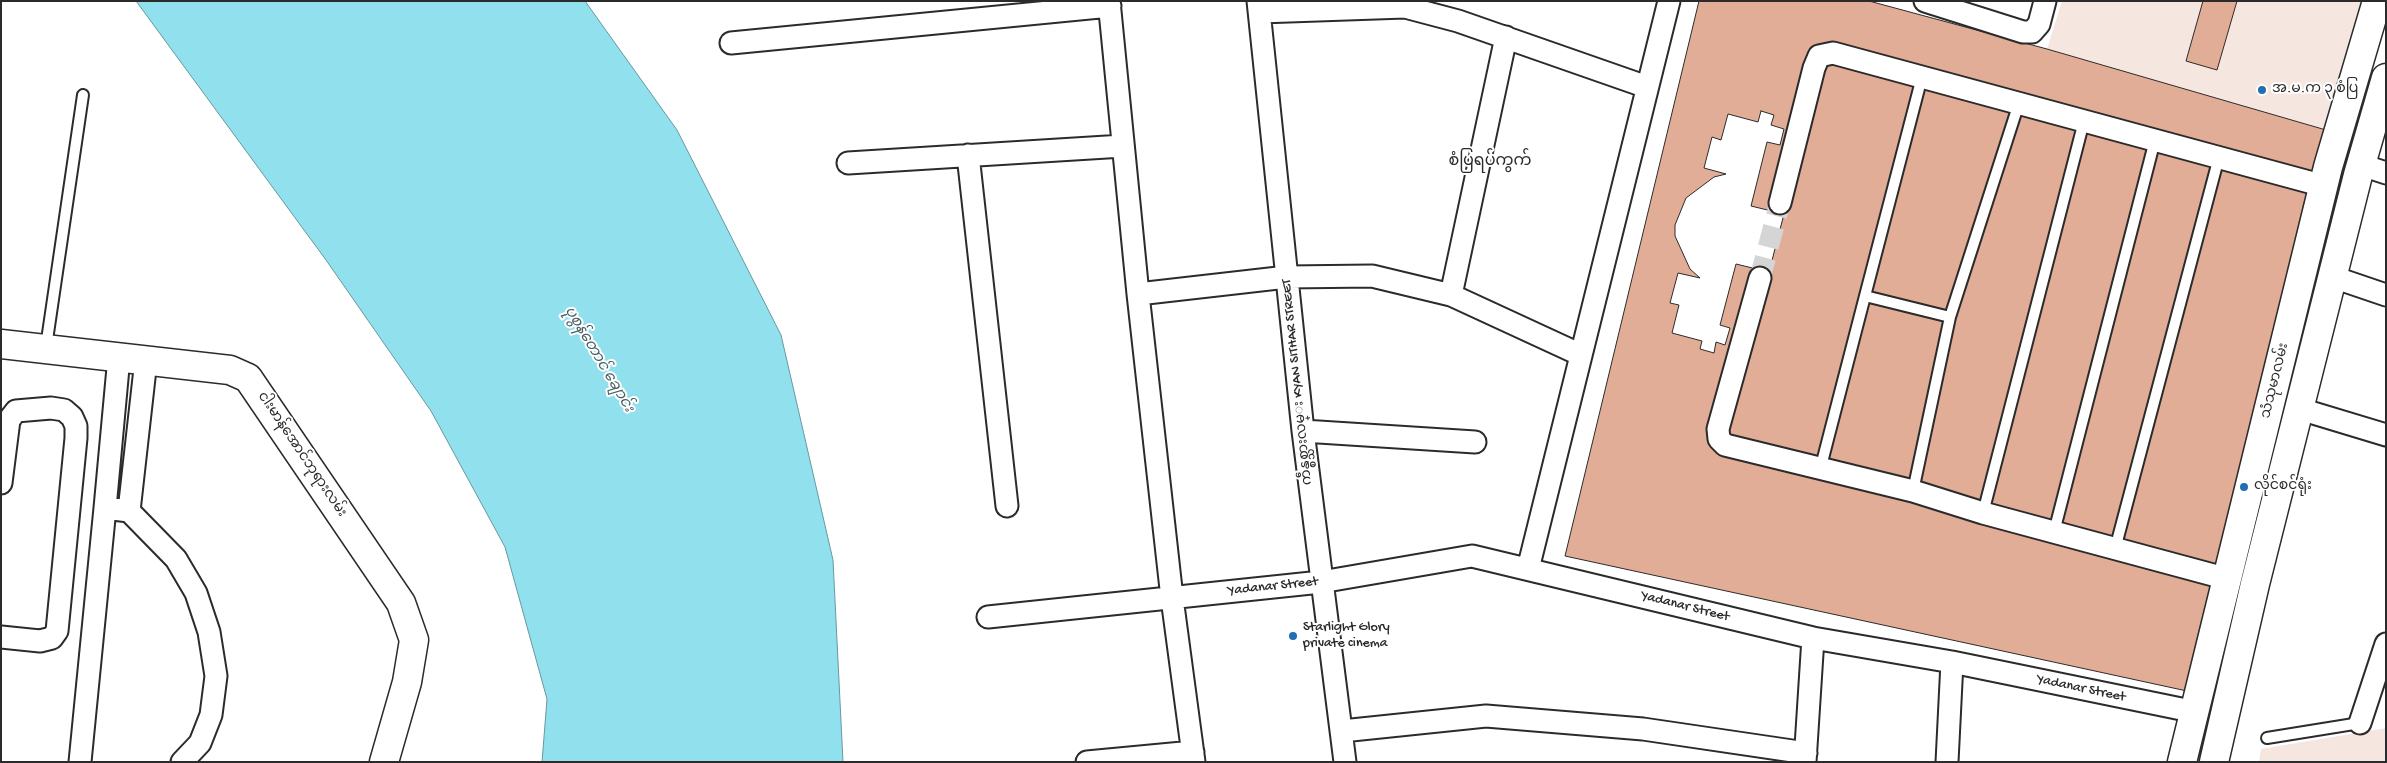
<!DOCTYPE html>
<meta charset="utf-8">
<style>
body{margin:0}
#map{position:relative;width:2387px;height:763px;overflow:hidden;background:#fff;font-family:"Gochi Hand",sans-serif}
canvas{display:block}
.frame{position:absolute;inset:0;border:2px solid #2b2b2b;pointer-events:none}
</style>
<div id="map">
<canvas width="2387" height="763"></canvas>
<div class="frame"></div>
</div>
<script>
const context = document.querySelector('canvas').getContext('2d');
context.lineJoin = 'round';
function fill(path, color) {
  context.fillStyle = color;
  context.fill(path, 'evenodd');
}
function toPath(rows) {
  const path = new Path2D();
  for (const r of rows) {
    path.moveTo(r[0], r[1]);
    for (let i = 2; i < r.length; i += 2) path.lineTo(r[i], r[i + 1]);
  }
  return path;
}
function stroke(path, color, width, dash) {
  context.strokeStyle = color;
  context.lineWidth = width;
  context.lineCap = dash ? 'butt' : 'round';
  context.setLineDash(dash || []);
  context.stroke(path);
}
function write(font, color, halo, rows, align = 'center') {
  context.font = font + ' "Gochi Hand","Noto Sans Myanmar",sans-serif';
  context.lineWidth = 4;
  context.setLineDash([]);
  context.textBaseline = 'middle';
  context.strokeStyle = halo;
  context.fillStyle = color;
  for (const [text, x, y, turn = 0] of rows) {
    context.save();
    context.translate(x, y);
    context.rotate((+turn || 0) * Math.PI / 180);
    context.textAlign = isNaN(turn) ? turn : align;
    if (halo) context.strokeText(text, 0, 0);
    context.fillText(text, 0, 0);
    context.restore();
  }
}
const built = toPath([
 [2062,1,2361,1,2326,130,2047,49],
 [2386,728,2386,762,2259,762,2261,749]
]);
const water = toPath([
 [136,1,585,1,677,130,781,335,833,560,843,762,542,762,547,699,505,547,431,411,326,260,136,1]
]);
const building = toPath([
 [1699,1,1869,1,2047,49,2326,130,2187,691,1565,556,1699,1],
 [2203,1,2237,1,2217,70,2186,61,2203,1],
 [1761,111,1774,115,1771,125,1784,129,1780,145,1767,142,1751,206,1784,214,1769,272,1736,264,1720,325,1730,328,1725,345,1716,342,1714,353,1700,349,1702,341,1672,333,1679,305,1670,303,1678,273,1700,278,1690,269,1675,236,1675,225,1686,198,1714,177,1726,174,1704,168,1712,137,1721,140,1728,114,1758,122,1761,111]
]);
const streetTunnel = toPath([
 [1760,278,1780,203]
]);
const lane = toPath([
 [1865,296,1922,77],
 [46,347,83,95],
 [1820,470,1865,296,1950,317],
 [1913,491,1950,317,2019,103],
 [1983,513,2084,121],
 [2054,532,2155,140],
 [2115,549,2219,157],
 [2267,738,2360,723]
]);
const street = toPath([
 [1109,1,1138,294,1172,598,1194,762],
 [1258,1,1303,431,1345,762],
 [1925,1,2023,32,2032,32,2039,24,2045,1],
 [1260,12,1405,7,1458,21,1647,87],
 [731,43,1110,6],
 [968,155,1007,506],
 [848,163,1123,146],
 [2362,165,2386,173],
 [1780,203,1814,68,1819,56,1833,53,2324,186],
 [2333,277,2386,295],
 [1760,278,1718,429,1719,439,1725,445,1913,491,1983,513,2228,579],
 [1138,294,1287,277,1372,276,1451,295,1581,355],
 [1451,295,1506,37],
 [2300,409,2386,435],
 [1303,431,1475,442],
 [1,483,9,420,16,411,51,408,64,410,72,417,76,426,76,438,57,631,52,638,40,641,1,637],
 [105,508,119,357],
 [129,511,146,360],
 [1528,569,1669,1],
 [988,617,1321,582,1472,556,1813,638,1952,662,2196,712],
 [2360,723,2386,644],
 [1342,731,1486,716,1643,729,1806,753],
 [80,762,105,508,129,511,176,559,196,593,209,632,216,676,211,715,200,743,182,762],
 [1087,762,1193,752],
 [1805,762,1813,638],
 [1947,762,1952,662]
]);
const secondary = toPath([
 [1,344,230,370,248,378,401,603,414,640,407,682,384,762]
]);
const primary = toPath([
 [2182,762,2328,167,2377,1],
 [2214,762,2255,584,2358,175,2386,78]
]);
const markers = [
 [2262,90,5,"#1f6fb2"],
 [2244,487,5,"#1f6fb2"],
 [1293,636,5,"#1f6fb2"]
];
const poiNames = [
 ["အ.မ.က ၃ စံပြ",2272,90],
 ["လိုင်စင်ရုံး",2254,487],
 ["Starlight Glory",1303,628],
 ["private cinema",1303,644]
];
const streetNames = [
 ["သံသုမာလမ်း",2276,381,-76],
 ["ကဵန္စစ္သားလမ္း KYAN SITHAR STREET",1298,382,-96],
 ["ငါးမာန်အောင်ဘုရားလမ်း",301,455,56],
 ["Yadanar Street",1273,587,-6],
 ["Yadanar Street",1685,607,14],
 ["Yadanar Street",2081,689,12]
];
const waterNames = [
 ["ပုစွန်တောင် ချောင်း",598,360,59]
];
const quarterNames = [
 ["စံပြရပ်ကွက်",1490,163]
];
fill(built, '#f6e6e0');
fill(water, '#90e0ed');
stroke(water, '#68989f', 1);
fill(building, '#e2ad96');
stroke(building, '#2b2b2b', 1);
stroke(streetTunnel, '#d5d5d5', 21, [21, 11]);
stroke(lane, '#2b2b2b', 14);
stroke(street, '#2b2b2b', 25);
stroke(secondary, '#2b2b2b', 31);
stroke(primary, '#2b2b2b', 31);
stroke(lane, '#fff', 10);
stroke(street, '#fff', 21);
stroke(secondary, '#fff', 28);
stroke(primary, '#fff', 28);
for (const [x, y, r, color] of markers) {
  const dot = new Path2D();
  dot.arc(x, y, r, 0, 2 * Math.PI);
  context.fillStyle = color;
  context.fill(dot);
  stroke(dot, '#fff', 2);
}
write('14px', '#2b2b2b', '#fff', poiNames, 'left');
write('14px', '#2b2b2b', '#fff', streetNames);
write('italic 15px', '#496165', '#fff', waterNames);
write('16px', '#2b2b2b', '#fff', quarterNames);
</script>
